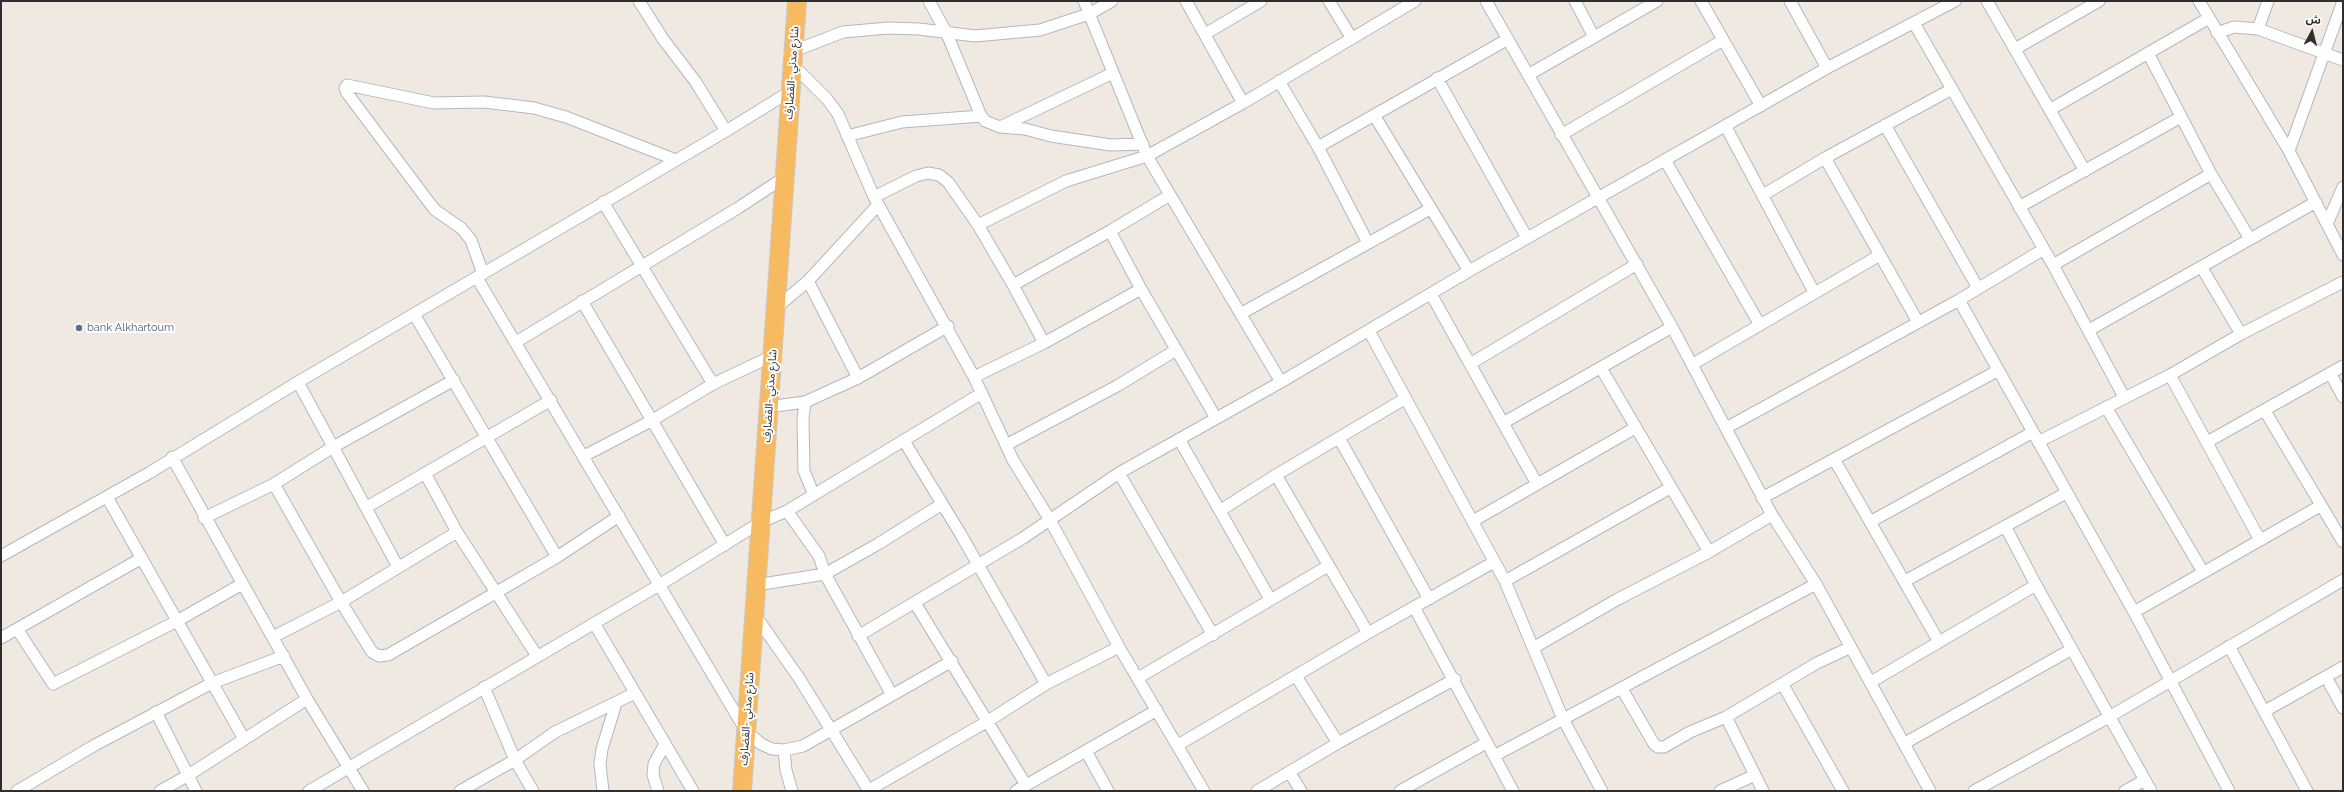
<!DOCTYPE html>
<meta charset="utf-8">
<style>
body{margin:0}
#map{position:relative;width:2344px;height:792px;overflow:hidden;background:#efe9e1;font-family:Raleway,"Noto Sans Arabic",sans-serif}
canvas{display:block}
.frame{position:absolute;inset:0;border:2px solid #2e2e2e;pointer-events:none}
.north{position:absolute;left:2292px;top:12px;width:40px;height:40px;-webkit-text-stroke:3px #fff;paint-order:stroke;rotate:7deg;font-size:11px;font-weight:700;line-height:16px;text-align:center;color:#2e2e2e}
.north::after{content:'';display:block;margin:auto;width:14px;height:18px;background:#2e2e2e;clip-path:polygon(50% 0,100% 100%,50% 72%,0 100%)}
</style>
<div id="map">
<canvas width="2344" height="792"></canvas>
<div class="frame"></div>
<div class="north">ش</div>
</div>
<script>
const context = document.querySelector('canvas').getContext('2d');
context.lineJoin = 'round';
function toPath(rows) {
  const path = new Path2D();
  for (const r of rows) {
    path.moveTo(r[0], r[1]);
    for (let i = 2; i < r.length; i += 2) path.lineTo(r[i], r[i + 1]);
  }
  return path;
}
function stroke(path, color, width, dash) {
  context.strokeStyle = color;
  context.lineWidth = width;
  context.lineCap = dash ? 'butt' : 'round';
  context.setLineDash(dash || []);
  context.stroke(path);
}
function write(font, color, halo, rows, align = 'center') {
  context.font = font + ' Raleway,"Noto Sans Arabic",sans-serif';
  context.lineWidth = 4;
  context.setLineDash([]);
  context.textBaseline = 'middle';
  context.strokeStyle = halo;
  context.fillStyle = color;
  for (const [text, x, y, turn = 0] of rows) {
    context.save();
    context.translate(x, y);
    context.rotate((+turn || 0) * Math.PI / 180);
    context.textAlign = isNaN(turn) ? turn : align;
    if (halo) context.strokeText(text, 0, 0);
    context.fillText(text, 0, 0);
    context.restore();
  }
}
const minor = toPath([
 [639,1,663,39,695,81,726,131],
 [929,1,947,34,981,116,985,121,1000,127,1025,129,1051,136,1111,145,1143,144],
 [1084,1,1147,156,1281,382],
 [1186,1,1243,103],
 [1329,1,1351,37],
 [1486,1,1672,327,1772,515,1816,584,1930,791],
 [1575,1,1594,37],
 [1701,1,1761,106],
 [1790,1,1827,68],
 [1987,1,2085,171],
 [2199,1,2289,151,2343,255],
 [1914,23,2053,265,2124,397],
 [2258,29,2268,1],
 [2217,33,2234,27,2258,29,2343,60],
 [1205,34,1261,1],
 [2015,49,2099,1],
 [794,51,843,32,888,28,919,29,975,36,1040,30,1089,14,1112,1],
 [2148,53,2211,174,2250,239],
 [793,65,827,99,838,114,874,197,974,377],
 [1528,75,1657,1],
 [1437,78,1527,238],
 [1279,81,1318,147,1368,243],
 [2051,109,2209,18],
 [1374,115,1469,271],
 [1885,125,1978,288],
 [1000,127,1113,73],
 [1726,127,1814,292],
 [1561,135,1723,40],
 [847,136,902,122,981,116],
 [1318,147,1508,39],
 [2289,151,2343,1],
 [1825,158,1918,322],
 [1665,160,1760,325],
 [1763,195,1825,158,1952,89],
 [874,197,916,176,928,173,939,175,948,182,978,225,1013,285,1044,343],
 [603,202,713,384],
 [2019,207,2181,117],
 [2327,224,2343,187],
 [978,225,1066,181,1147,156,1243,103,1415,1],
 [1110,231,1141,289,1216,418],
 [2053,265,2211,174],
 [2202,268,2241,334],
 [483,274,471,240,461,228,435,210,425,197,347,93,345,88,347,85,434,103,484,102,534,108,566,117,676,160],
 [477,278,746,731,761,744,772,749,784,750,803,746,952,661],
 [808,281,858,378],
 [1013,285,1110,231,1170,195],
 [1141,289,1044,343,974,377,1013,460,1050,520,1119,647,1204,791],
 [1431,294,1537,484],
 [1959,300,2134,612,2229,791],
 [582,301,725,545],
 [777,307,808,281,878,205],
 [1242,313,1430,209],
 [414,314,557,557],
 [2089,330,2316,202],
 [1369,331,1505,581,1563,719,1602,791],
 [516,342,738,208,785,177],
 [1470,364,1637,264],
 [1693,364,1880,255],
 [1601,368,1709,552],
 [2330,373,2343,397],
 [2170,375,2260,540],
 [298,382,398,567],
 [805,402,803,419,804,471,814,495],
 [768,407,805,402,858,378,948,326],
 [2106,407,2203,572],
 [2265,411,2343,542],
 [1503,423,1672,327],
 [1726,428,1959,300,2044,249],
 [1339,438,1429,599],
 [1179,439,1270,599],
 [904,441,960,533,1046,684],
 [2038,442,2170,375,2241,334,2343,282],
 [2207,442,2343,366],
 [1006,445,1117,386,1176,350],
 [584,456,651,421,713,384,772,356],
 [172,457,307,699,363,791],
 [1834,459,1939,642],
 [425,473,457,532,537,656],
 [1119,473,1213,635],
 [1276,475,1368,633],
 [274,484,341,602,372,652,379,656,388,655,497,592,557,557,619,516],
 [107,497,244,739],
 [1762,498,1997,371],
 [367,507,551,400],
 [1221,510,1276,475,1406,398],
 [787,511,819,556,825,574,892,695],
 [204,518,274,484,333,447,454,380],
 [1473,521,1635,428],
 [1870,522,2033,432],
 [2005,526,2036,585,2151,791],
 [1,556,149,473,298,382,726,131,791,91],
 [1505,581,1670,488],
 [1905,581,2066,493],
 [756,585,825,574,878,544,942,504],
 [915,603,1026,785],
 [1414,607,1513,791],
 [2134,612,2320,506],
 [755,615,799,678,869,791],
 [594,623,693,791],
 [17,629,53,684,177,621,242,584],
 [858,636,1023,538,1119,473,1281,382,1469,271,1827,68,1955,1],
 [273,637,341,602,457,532],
 [1,638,142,558],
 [2229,646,2307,791],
 [1533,648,1618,599,1709,552,1772,515],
 [1296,676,1338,743],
 [2326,677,2343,708],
 [1138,678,1328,566],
 [1871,682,2036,585],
 [1783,685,1843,791],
 [484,687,515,760,533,791],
 [1622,689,1654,744,1658,747,1664,747,1690,732,1726,717,1817,663,1851,647],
 [2265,711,2343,667],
 [156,712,196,791],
 [1726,717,1763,791],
 [1905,743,2072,649],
 [1178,745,1368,633,1494,562],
 [784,750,786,770,792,791],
 [1086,751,1108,791],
 [1494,756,1816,584],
 [1290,773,1301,791],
 [869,790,988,721,1046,684,1119,647],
 [17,791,95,745,212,683,284,656],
 [160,791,187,776,307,699],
 [309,791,661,584,761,522,787,511,982,393],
 [460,791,515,760,555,732,635,693],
 [603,791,600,764,602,749,616,703],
 [658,791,653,775,654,764,665,744],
 [1016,791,1157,710],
 [1257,791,1338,743,1455,679],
 [1400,791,1486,743],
 [1720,791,1755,775],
 [1974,791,2109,717,2343,580],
 [2125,791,2145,780]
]);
const trunk = toPath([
 [742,791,797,1]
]);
const markers = [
 [79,328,4,"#5c6f8a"]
];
const streetNames = [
 ["شارع مدني -القضارف",792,73,-86],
 ["شارع مدني -القضارف",770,396,-86],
 ["شارع مدني -القضارف",747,719,-86]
];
const serviceNames = [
 ["bank Alkhartoum",87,328]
];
stroke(minor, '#b4b7c1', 13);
stroke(trunk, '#c9c9c9', 20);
stroke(minor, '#fff', 11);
stroke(trunk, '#f8ba60', 18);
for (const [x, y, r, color] of markers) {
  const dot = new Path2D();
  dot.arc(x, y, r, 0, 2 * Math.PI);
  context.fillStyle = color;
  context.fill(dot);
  stroke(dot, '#fff', 1.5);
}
write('11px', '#2e2e2e', '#fff', streetNames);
write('11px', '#4e5e75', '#fff', serviceNames, 'left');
</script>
